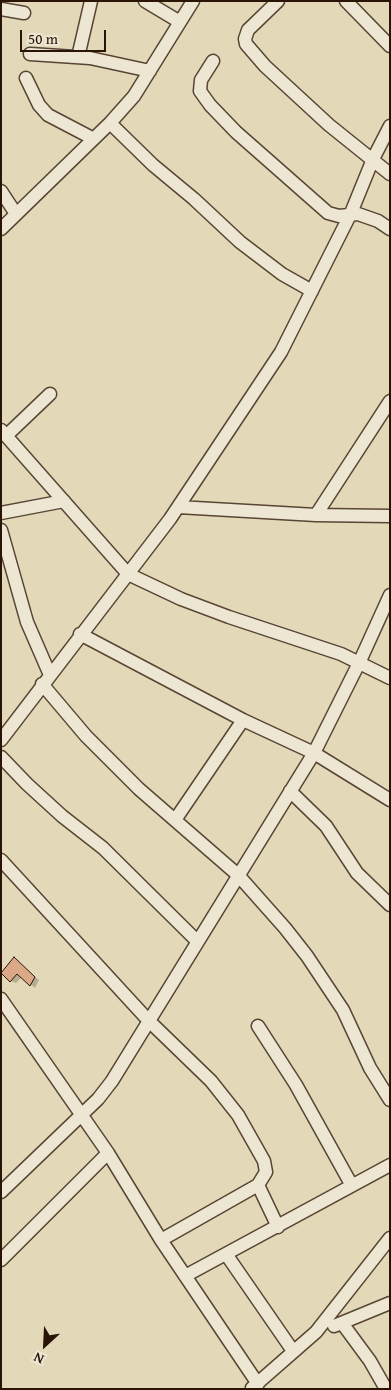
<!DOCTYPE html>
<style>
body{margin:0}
#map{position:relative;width:391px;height:1390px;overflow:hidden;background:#e3d9b9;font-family:"Gentium Book Plus",serif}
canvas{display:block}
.frame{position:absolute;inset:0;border:2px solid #2a1406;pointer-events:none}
.north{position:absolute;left:20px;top:1320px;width:50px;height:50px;-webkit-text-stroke:4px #ede6d2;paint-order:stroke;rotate:205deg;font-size:14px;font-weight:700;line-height:20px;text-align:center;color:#2a1406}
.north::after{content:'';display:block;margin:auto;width:18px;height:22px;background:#2a1406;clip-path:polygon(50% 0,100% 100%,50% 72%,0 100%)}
.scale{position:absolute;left:20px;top:30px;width:86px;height:22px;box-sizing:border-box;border:2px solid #2a1406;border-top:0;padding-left:6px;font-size:15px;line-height:18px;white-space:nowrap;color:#2a1406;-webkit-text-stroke:4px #ede6d2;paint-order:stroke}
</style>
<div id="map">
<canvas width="391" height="1390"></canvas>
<div class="frame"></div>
<div class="north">N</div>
<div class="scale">50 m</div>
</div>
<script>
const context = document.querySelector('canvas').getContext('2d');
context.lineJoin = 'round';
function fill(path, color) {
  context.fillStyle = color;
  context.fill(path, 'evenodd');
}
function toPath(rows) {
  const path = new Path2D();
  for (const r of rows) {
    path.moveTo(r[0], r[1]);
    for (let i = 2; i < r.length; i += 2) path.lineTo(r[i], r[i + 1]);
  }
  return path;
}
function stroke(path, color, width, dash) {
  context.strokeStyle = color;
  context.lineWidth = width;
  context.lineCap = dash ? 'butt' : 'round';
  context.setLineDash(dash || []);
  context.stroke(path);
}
const shadow = toPath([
 [14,959,39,980,35,988,22,977,16,983,11,981]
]);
const building = toPath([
 [14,957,35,977,30,986,17,974,10,982,1,973,14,957]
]);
const minor = toPath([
 [145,1,180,22],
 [278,1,248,30,245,39,246,44,265,66,329,125,390,174],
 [346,1,390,46],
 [1,9,24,13],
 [30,54,90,58,150,71],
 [78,57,91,1],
 [213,61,201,80,200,91,210,105,236,132,328,213,339,216,358,214,378,221,390,229],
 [26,78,39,105,48,115,92,138],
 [110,123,153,165,194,199,240,242,282,274,312,291],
 [1,191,16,214],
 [1,229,110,123,134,96,193,1],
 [1,430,128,574,181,599,229,617,341,654,390,678],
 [7,435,50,394],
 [178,507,316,515,390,516],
 [1,513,64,501],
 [316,515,390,401],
 [1,530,27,622,50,675],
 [80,634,243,720,314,753,390,800],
 [42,684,86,736,139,789,238,875,285,928,307,956,343,1010,370,1068,390,1100],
 [1,740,170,519,281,352,351,213,373,159,390,126],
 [1,757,27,784,62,816,103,848,197,941],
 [290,791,326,826,357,873,390,905],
 [175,820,243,720],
 [1,860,148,1020,211,1081,238,1115,264,1161,266,1172,258,1185,161,1240],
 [1,999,108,1153,161,1240,258,1384],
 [258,1026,296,1085,351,1184],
 [258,1185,278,1227],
 [1,1192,98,1099,112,1081,314,753,360,661,390,595],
 [226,1254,293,1351],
 [1,1260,108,1153],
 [185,1276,390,1165],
 [342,1323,370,1361,386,1389],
 [334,1326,390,1303],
 [252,1388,316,1332,390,1238]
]);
fill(shadow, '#0003');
fill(building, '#dba888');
stroke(building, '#2a1406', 1);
stroke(minor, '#584533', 15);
stroke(minor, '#ede6d2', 12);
</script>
